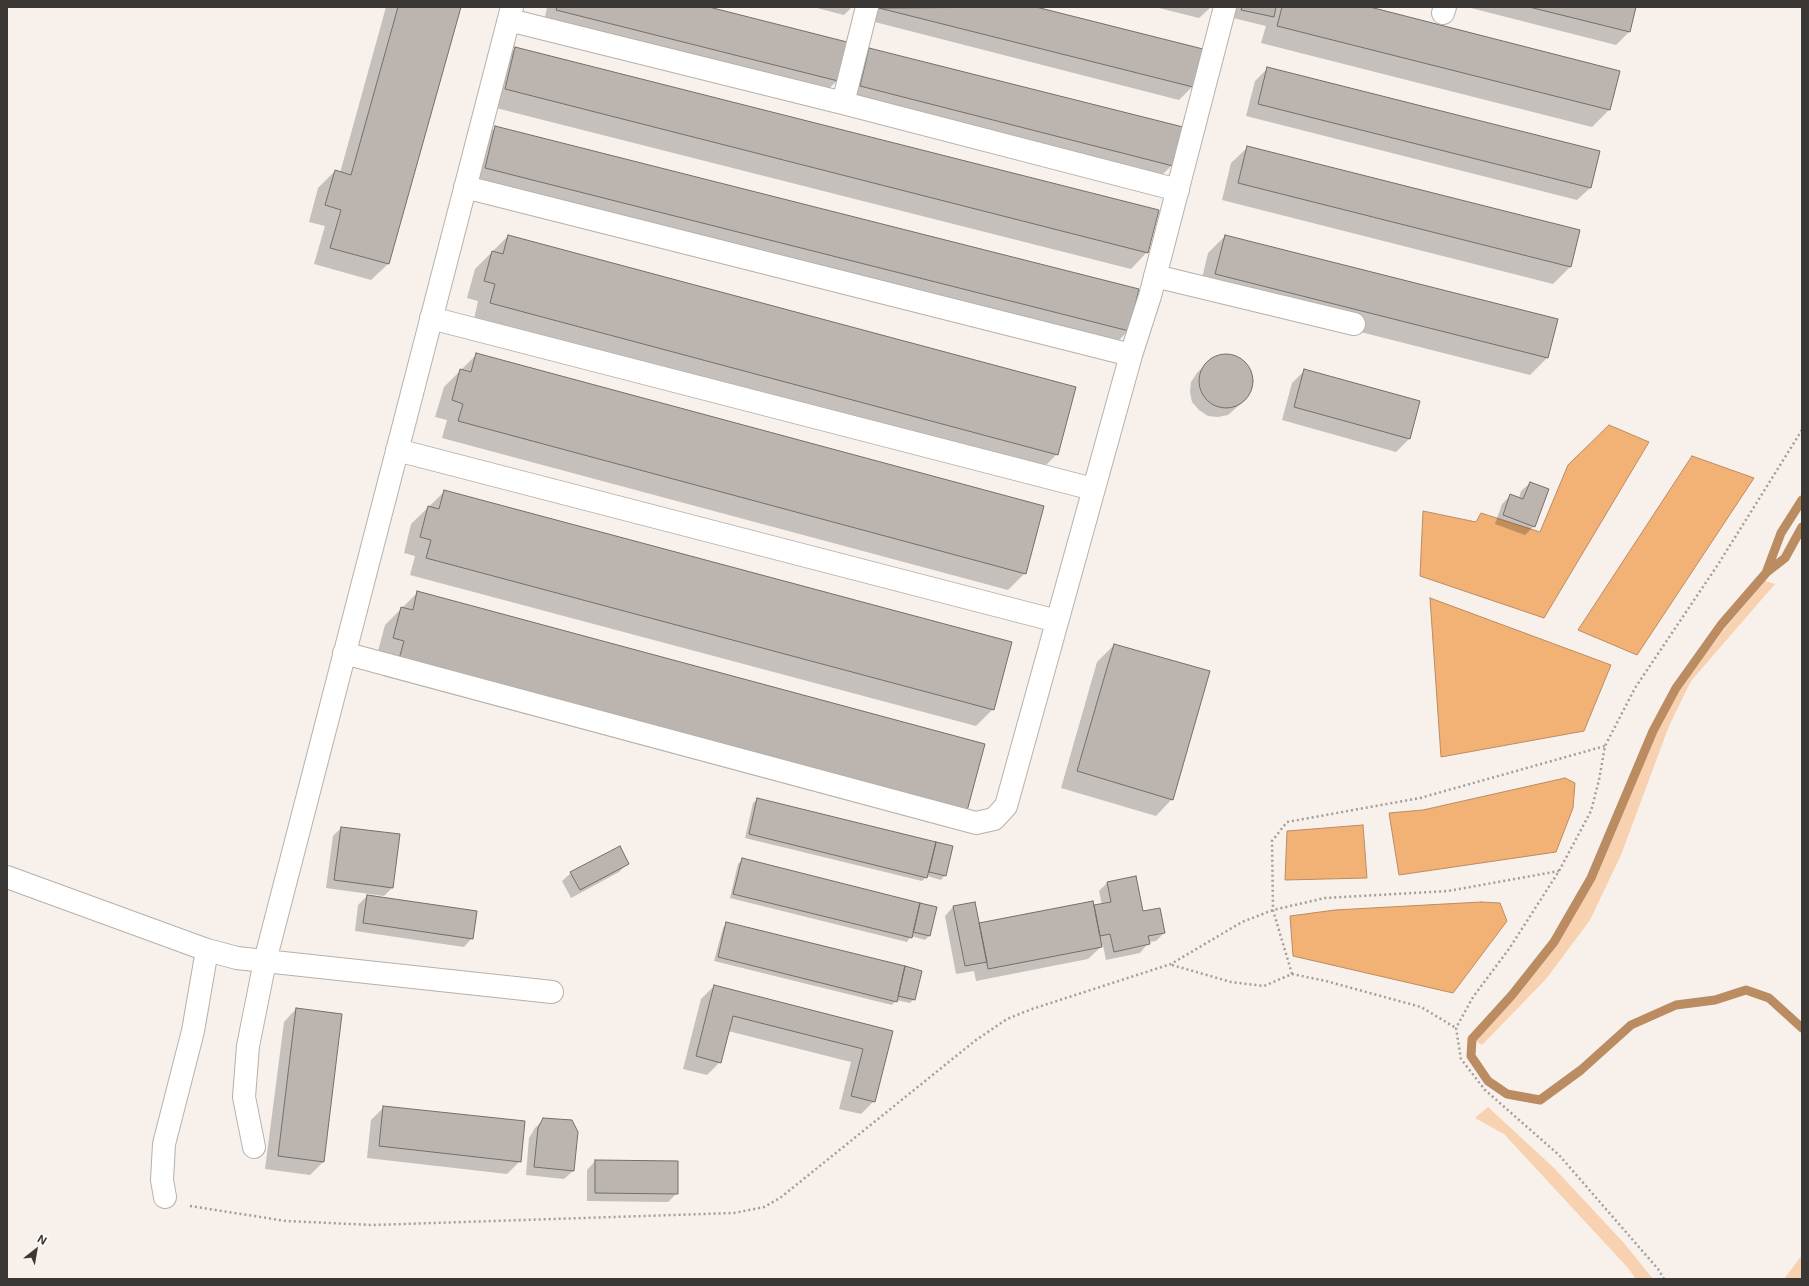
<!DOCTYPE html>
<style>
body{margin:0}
#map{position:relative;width:1809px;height:1286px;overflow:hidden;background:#f7f0eb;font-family:Inter,sans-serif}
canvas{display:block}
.frame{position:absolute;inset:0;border:8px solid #3a3735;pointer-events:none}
.north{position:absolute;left:16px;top:1230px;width:40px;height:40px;-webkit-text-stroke:3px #fff;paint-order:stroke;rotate:31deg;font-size:11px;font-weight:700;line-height:16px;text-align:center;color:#3a3735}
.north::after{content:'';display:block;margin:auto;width:14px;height:18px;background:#3a3735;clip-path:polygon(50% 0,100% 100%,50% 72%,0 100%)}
</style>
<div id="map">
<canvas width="1809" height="1286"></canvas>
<div class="frame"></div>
<div class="north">N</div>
</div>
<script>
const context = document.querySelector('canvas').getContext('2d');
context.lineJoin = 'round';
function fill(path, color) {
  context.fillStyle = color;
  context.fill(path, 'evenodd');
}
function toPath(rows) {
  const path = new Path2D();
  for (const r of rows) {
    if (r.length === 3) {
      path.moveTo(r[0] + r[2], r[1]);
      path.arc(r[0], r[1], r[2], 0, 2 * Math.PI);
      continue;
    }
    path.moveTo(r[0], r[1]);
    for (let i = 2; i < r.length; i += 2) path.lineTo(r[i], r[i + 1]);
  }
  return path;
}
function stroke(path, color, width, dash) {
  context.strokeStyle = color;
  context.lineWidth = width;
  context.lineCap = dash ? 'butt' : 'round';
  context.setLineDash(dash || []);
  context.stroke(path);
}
const green = toPath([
 [1765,581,1775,584,1691,681,1669,726,1621,855,1590,920,1546,979,1482,1045,1474,1040,1515,996,1557,944,1594,881,1656,733,1682,685,1727,626],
 [1488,1107,1553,1167,1624,1243,1653,1279,1636,1279,1628,1268,1504,1134,1475,1118],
 [1802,1255,1802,1279,1784,1279]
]);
const water = toPath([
 [1609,425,1649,442,1544,618,1420,576,1423,511,1476,522,1481,513,1540,532,1568,465,1609,425],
 [1692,456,1754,478,1637,655,1578,630,1692,456],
 [1430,598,1611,665,1584,731,1441,757,1430,598],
 [1565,778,1575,783,1573,808,1556,852,1399,875,1389,813,1423,810,1565,778],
 [1363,825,1367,878,1285,880,1287,831,1363,825],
 [1481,902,1500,903,1507,921,1453,993,1293,956,1290,916,1335,910,1481,902]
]);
const shadow = toPath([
 [386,7,460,7,388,264,371,280,314,264,325,226,309,222,318,188,335,171,340,173],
 [547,7,705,7,837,81,824,93,544,22],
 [813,7,852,7,844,15],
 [870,7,1032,7,1201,50,1192,87,1179,100,867,20],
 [1155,7,1211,7,1199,18],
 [1236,7,1366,7,1619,71,1609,110,1592,127,1261,43,1266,26,1233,18],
 [1467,7,1635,7,1629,32,1616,45],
 [516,48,1147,252,1131,269,488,106,499,65],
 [869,49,1172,165,1159,178,847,99,856,62],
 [1268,68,1590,188,1577,200,1246,116,1255,81],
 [496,127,1138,290,1128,331,1111,348,469,185,479,144],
 [1248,147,1579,231,1570,267,1553,284,1222,200,1231,163],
 [508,236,1057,454,1040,471,474,319,478,301,467,298,475,269],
 [1225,236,1557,319,1547,358,1530,375,1199,291,1208,253],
 [476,355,1025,573,1008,590,442,438,447,420,435,417,444,387],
 [1224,355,1235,356,1244,362,1250,370,1252,380,1251,391,1245,400,1228,415,1218,417,1208,416,1199,410,1192,402,1190,392,1191,382,1197,373,1206,364,1214,357],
 [1305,370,1419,401,1409,439,1396,452,1282,420,1292,383],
 [1530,483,1534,526,1525,535,1495,524,1502,504,1511,495,1519,498,1521,491],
 [445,491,993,709,976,726,410,575,415,556,404,553,411,524],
 [417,593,966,811,949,828,383,676,388,658,377,655,385,625],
 [1114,645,1172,799,1156,816,1061,788,1097,662],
 [758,799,952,847,945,875,941,880,927,876,922,881,745,838,753,803],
 [341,828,392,888,384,896,326,888,333,836],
 [742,860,936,908,929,936,925,940,911,936,907,942,730,898,738,864],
 [628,863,619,872,571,898,562,881,571,873],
 [1107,883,1164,933,1156,941,1149,942,1140,953,1106,960,1103,945,1088,959,976,981,974,971,956,974,945,916,953,907,974,903,978,924,1093,906,1102,905,1099,891],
 [367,896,472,938,464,947,355,931,358,905],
 [727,923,914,999,910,1003,896,1000,892,1005,714,961,723,928],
 [714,986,892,1032,874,1101,861,1114,839,1109,851,1062,728,1031,720,1062,707,1075,683,1069,701,999],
 [296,1009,323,1162,310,1175,265,1169,284,1022],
 [384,1107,520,1161,507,1174,367,1158,371,1120],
 [544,1119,573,1171,564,1179,526,1175,529,1138,535,1128],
 [595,1161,677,1193,668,1202,587,1201,587,1170]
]);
const stream = toPath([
 [1802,500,1781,533,1766,573,1721,625,1676,688,1653,731,1591,878,1554,942,1512,995,1472,1039,1471,1056,1488,1081,1507,1094,1540,1100,1581,1070,1631,1025,1676,1005,1715,1000,1746,990,1769,998,1802,1028],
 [1767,572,1785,558,1802,527]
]);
const building = toPath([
 [398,7,461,7,389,264,330,248,341,210,325,205,335,170,351,175,398,7],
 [557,7,709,7,847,42,838,81,556,10,557,7],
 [1036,7,1203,49,1193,87,879,8,1036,7],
 [1242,7,1276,7,1274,17,1241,10,1242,7],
 [1282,7,1370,7,1620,71,1610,110,1277,26,1282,7],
 [1529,7,1636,7,1630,32,1529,7],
 [515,47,1159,210,1148,253,505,89,515,47],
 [869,48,1183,127,1173,166,860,86,869,48],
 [1267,67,1600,151,1591,188,1258,104,1267,67],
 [495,126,1139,289,1129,331,485,168,495,126],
 [1247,146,1580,230,1571,267,1238,183,1247,146],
 [508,235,1076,387,1058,455,490,303,495,284,484,281,492,251,503,254,508,235],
 [1225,235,1558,319,1548,358,1215,274,1225,235],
 [476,353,1044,506,1026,574,458,421,463,404,452,400,460,369,471,372,476,353],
 [1226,381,27],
 [1304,369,1420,401,1410,439,1294,407,1304,369],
 [1530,482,1549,489,1535,527,1503,515,1510,494,1523,499,1530,482],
 [444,490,1012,642,994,710,426,558,431,540,420,537,428,506,439,509,444,490],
 [417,591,985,744,967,811,399,659,404,641,393,638,401,607,413,610,417,591],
 [1114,644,1210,671,1173,800,1077,771,1114,644],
 [757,798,936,842,927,878,749,834,757,798],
 [341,827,400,834,393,888,334,880,341,827],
 [936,842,953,846,946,876,929,872,936,842],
 [620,846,629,864,580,890,570,872,620,846],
 [742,858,920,903,912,938,733,894,742,858],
 [1136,876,1143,911,1160,908,1165,933,1148,936,1150,944,1114,952,1110,934,1100,936,1094,905,1111,902,1107,882,1136,876],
 [367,895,477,911,473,939,363,923,367,895],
 [1093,901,1102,947,988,969,979,923,1093,901],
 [975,902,987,962,965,966,953,906,975,902],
 [920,903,937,907,930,936,913,932,920,903],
 [726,922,905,966,897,1002,718,957,726,922],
 [905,966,922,971,915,1000,898,996,905,966],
 [714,985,893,1031,875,1102,851,1096,863,1049,733,1016,721,1063,696,1056,714,985],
 [296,1008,342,1014,324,1162,278,1156,296,1008],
 [383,1106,525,1121,521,1162,379,1146,383,1106],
 [543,1118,572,1120,578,1132,574,1171,534,1167,538,1128,543,1118],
 [595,1160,678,1161,678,1194,595,1193,595,1160]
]);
const path = toPath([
 [1172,965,1231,982,1264,986,1292,974,1326,981,1421,1007,1456,1028],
 [1292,974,1273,910,1272,841,1287,822,1420,798,1605,746],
 [190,1206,286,1221,373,1225,734,1213,764,1207,780,1198,976,1040,1007,1019,1032,1009,1171,964,1242,922,1273,910,1325,898,1448,891,1559,871],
 [1664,1279,1658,1269,1559,1155,1485,1090,1461,1059,1456,1028,1473,997,1509,949,1559,871,1591,811,1599,780,1605,746,1635,688,1719,563,1802,430]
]);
const minor = toPath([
 [1443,13,1445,7],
 [509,20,843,103,1178,190],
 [843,103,867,7],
 [465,187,1131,355,1150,296,1225,7],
 [1155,276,1354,324],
 [431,318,1093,489],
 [397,450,1057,621],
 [344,653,976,823,994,819,1006,806,1131,355],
 [7,877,207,950,193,1031,164,1144,162,1180,165,1197],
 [207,950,237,958,552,992],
 [254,1147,244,1097,248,1046,265,961,512,7]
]);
fill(green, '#f8d2b0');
fill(water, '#f2b175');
stroke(water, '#bb8c62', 1);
fill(shadow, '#0003');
stroke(stream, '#bb8c62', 9);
fill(building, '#bbb4af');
stroke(building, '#746e69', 1);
stroke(minor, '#b7b0ab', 24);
stroke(path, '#a29d9a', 2.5, [2, 3]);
stroke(minor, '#fff', 22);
</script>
